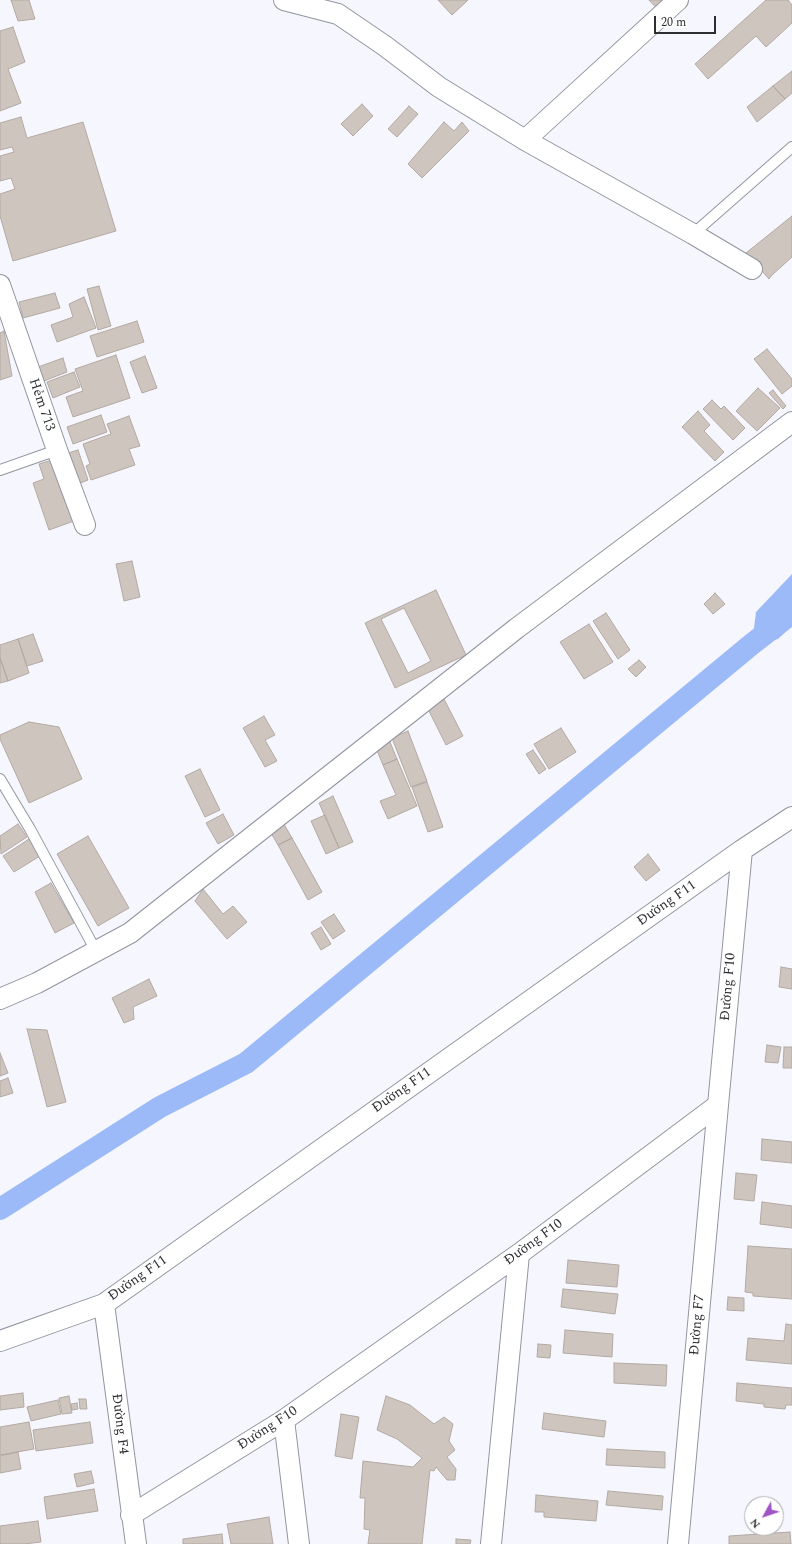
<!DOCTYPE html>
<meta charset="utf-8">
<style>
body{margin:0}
#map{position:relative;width:792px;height:1544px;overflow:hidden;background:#f6f7fe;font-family:Spectral,serif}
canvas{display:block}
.north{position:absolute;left:744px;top:1496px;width:40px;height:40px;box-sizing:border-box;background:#fff;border:1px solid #ababad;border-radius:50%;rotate:230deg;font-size:11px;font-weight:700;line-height:16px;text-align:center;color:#2d2e32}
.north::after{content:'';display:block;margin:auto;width:14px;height:18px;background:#9f53c5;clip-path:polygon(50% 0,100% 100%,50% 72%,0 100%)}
.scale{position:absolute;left:654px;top:16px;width:62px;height:18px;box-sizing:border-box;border:2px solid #2d2e32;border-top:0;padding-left:5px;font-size:12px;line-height:14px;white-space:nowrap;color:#2d2e32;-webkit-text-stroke:3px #fff;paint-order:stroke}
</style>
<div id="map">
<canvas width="792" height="1544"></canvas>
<div class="north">N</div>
<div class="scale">20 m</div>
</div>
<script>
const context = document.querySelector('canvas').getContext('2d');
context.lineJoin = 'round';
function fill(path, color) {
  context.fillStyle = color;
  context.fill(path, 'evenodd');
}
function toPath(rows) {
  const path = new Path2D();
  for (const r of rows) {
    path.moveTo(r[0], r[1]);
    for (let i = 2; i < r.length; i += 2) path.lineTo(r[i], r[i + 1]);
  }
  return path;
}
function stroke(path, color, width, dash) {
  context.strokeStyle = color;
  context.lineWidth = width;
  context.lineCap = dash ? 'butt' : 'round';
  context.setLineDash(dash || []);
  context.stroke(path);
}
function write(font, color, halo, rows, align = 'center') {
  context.font = font + ' Spectral,serif';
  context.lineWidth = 3;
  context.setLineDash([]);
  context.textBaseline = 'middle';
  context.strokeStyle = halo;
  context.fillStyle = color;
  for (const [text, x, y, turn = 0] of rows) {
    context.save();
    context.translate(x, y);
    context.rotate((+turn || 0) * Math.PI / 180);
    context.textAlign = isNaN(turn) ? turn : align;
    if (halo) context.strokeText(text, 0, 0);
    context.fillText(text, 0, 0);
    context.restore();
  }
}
const water = toPath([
 [792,574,792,626,778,639,752,644,756,612]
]);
const canal = toPath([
 [0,1209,160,1107,246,1063,752,644,792,613]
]);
const building = toPath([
 [11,0,29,0,35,19,18,21,11,0],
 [438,0,468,0,452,15,438,0],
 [649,0,673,0,661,13,649,0],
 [766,0,788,0,792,5,792,23,766,47,756,36,708,79,695,64,766,0],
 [13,27,25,62,8,69,21,103,0,111,0,31,13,27],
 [792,71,792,93,785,99,773,86,792,71],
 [773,86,785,99,757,122,747,107,773,86],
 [362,104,373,116,353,136,341,124,362,104],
 [409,106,418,114,397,137,388,129,409,106],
 [21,117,27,138,83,122,116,231,13,261,0,216,0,194,15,189,11,178,0,181,0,156,14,152,12,147,0,150,0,123,21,117],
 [444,122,454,131,462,122,469,131,422,178,408,164,444,122],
 [792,216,792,257,771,276,769,279,746,253,792,216],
 [99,286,111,326,98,330,87,289,99,286],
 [55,293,60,308,23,318,19,302,55,293],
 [84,297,96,328,57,342,51,325,73,317,69,304,84,297],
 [137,321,144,342,97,357,90,336,137,321],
 [4,331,12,376,0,380,0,333,4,331],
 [767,349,792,379,792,386,782,394,754,359,767,349],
 [116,355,130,398,73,417,66,397,83,391,75,369,116,355],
 [145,356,157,388,142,393,130,362,145,356],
 [63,358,67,372,44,381,38,367,63,358],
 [74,372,80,387,53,398,47,382,74,372],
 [758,388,780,408,757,431,736,411,758,388],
 [773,390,786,406,783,409,769,393,773,390],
 [712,400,721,409,724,406,745,428,733,440,703,409,712,400],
 [698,411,710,425,704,431,724,452,715,461,682,427,698,411],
 [101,415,107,432,73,444,67,427,101,415],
 [129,416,140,446,129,449,135,465,91,480,86,466,90,464,83,444,111,434,107,424,129,416],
 [78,450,88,480,78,484,68,453,78,450],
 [52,460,74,521,49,530,33,483,44,479,39,464,52,460],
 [132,561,140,597,124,601,116,564,132,561],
 [436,590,466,655,395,688,365,623,436,590],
 [715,593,725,604,713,614,704,604,715,593],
 [404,608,431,661,408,673,381,619,404,608],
 [606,613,630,650,618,659,593,621,606,613],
 [589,624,613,662,584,679,560,642,589,624],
 [33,634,43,661,27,666,18,639,33,634],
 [18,639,29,673,8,681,0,658,0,645,18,639],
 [0,658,8,681,0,683,0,658],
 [639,660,646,667,636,677,628,669,639,660],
 [444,699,463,736,446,745,427,707,444,699],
 [264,716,275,735,265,740,277,761,265,767,243,728,264,716],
 [29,722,59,727,82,779,29,803,0,739,0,735,29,722],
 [561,728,576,752,549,769,534,744,561,728],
 [408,731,427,781,411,787,392,738,408,731],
 [390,742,397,759,383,765,376,748,390,742],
 [533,750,546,769,539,774,526,754,533,750],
 [397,759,417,806,388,819,380,801,396,795,383,765,397,759],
 [200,769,220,810,205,817,185,776,200,769],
 [427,782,443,827,428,832,412,787,427,782],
 [333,796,353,842,339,848,319,803,333,796],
 [223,814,234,835,218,844,206,823,223,814],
 [325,815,339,848,326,854,311,821,325,815],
 [281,819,292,838,278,845,267,826,281,819],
 [18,824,27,837,1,854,0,836,18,824],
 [88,836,129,908,98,926,57,854,88,836],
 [292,838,322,892,308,900,278,845,292,838],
 [29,839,40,856,14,872,3,856,29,839],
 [648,854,660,870,646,881,634,867,648,854],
 [51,883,74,923,55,933,35,892,51,883],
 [203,889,223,914,233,906,247,922,227,939,195,901,203,889],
 [334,914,345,931,333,939,321,922,334,914],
 [321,927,331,944,321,950,311,933,321,927],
 [781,967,792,969,792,989,779,987,781,967],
 [149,979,157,996,133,1007,134,1019,124,1023,112,998,149,979],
 [27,1029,47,1030,66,1102,47,1107,27,1029],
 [767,1045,781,1047,778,1063,765,1062,767,1045],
 [784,1047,792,1047,792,1068,783,1068,784,1047],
 [0,1053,8,1073,0,1076,0,1053],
 [8,1078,13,1093,0,1097,0,1081,8,1078],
 [762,1139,792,1142,792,1163,761,1160,762,1139],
 [736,1173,757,1175,754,1201,734,1199,736,1173],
 [762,1202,792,1206,792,1228,760,1224,762,1202],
 [748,1246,792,1249,792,1299,753,1296,753,1293,745,1292,748,1246],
 [568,1260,619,1265,617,1287,566,1283,568,1260],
 [563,1289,618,1294,615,1314,561,1307,563,1289],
 [728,1297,744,1298,744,1311,727,1310,728,1297],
 [786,1324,792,1325,792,1364,746,1360,748,1338,784,1341,786,1324],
 [565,1330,613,1334,612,1357,563,1353,565,1330],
 [538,1344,551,1345,550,1358,537,1357,538,1344],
 [614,1363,667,1365,666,1386,614,1383,614,1363],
 [737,1383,792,1388,792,1405,786,1405,785,1409,764,1407,764,1404,736,1401,737,1383],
 [23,1393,24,1407,0,1410,0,1396,23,1393],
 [69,1396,72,1413,62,1414,59,1398,69,1396],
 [386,1396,410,1405,434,1424,444,1417,453,1424,449,1441,455,1450,447,1457,456,1469,455,1480,447,1480,436,1467,434,1471,430,1470,422,1544,368,1544,370,1530,364,1529,365,1498,360,1498,363,1461,413,1467,422,1458,397,1439,377,1430,386,1396],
 [79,1399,86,1399,87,1409,80,1409,79,1399],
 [58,1400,61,1414,31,1421,27,1407,58,1400],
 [77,1403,78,1409,72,1410,71,1404,77,1403],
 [544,1413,606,1421,604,1437,542,1429,544,1413],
 [341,1414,359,1417,352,1459,335,1456,341,1414],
 [29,1422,34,1449,0,1455,0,1427,29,1422],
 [90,1422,93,1443,36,1451,33,1430,90,1422],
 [607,1449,665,1452,665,1468,606,1465,607,1449],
 [18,1452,21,1469,0,1473,0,1456,18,1452],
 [91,1471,94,1483,77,1487,74,1474,91,1471],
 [94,1489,98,1511,47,1519,44,1497,94,1489],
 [608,1491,663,1496,662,1510,606,1505,608,1491],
 [536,1495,598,1501,596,1521,544,1517,544,1512,535,1512,536,1495],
 [269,1517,273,1544,231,1544,227,1524,269,1517],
 [38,1521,41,1542,24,1544,0,1544,0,1526,38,1521],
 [790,1532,791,1544,729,1544,729,1536,790,1532],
 [222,1534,223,1544,183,1544,183,1539,222,1534],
 [456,1539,471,1540,470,1544,456,1544,456,1539]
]);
const service = toPath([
 [693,234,792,147],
 [0,470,57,450],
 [0,779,30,829,96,951]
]);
const minor = toPath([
 [284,0,338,14,385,46,439,87,525,140,693,234,752,269],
 [525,140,678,0],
 [0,285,57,450,85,525],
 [0,999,37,983,130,933,517,628,792,422],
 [104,1304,136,1544],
 [0,1341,104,1304,742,850,792,817],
 [284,1420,299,1544],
 [131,1515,284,1420,519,1254,718,1105,742,850],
 [491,1544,519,1254],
 [678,1544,718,1105]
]);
const streetNames = [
 ["Hẻm 713",41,405,71],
 ["Đường F11",667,904,-35],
 ["Đường F10",729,987,-85],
 ["Đường F11",402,1091,-35],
 ["Đường F10",534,1243,-36],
 ["Đường F11",138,1279,-35],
 ["Đường F7",698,1325,-85],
 ["Đường F4",119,1424,83],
 ["Đường F10",268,1429,-33]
];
fill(water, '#9cbaf7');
stroke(canal, '#9cbaf7', 22);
fill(building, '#cfc5bf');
stroke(building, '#b3a9a3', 1);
stroke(service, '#92959e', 12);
stroke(minor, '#92959e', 22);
stroke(service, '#fff', 10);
stroke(minor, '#fff', 20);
write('14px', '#2d2e32', '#fff', streetNames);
</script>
